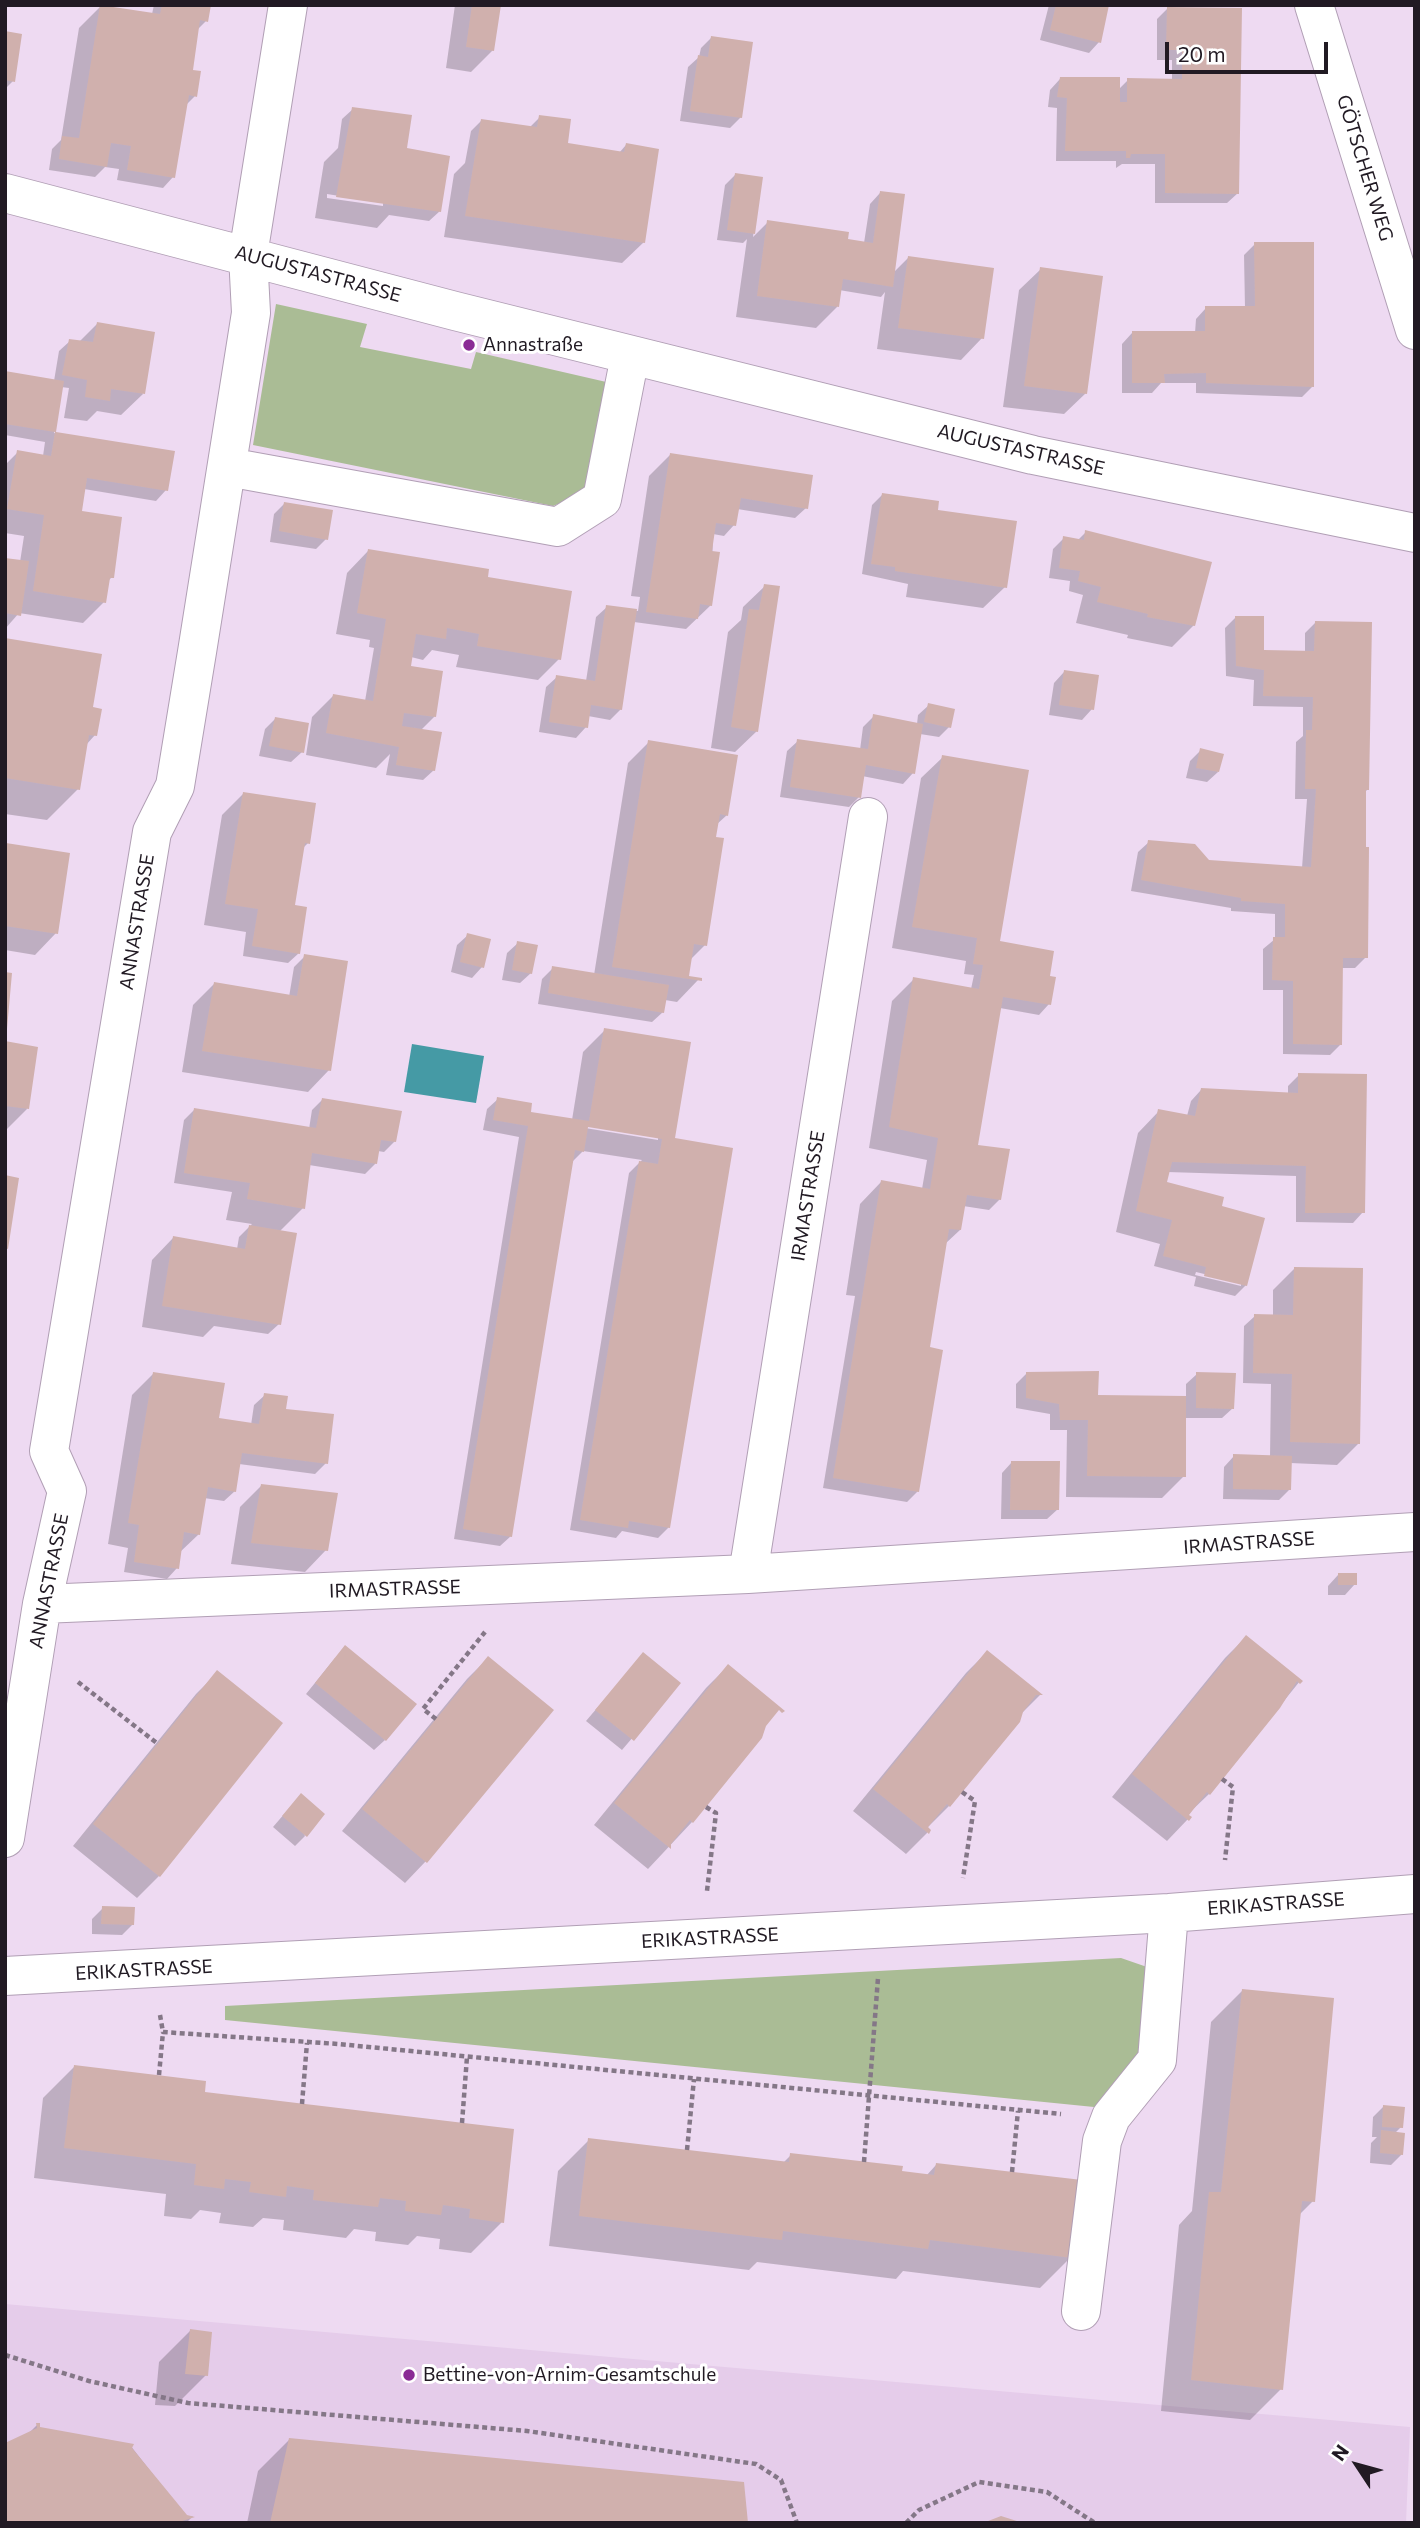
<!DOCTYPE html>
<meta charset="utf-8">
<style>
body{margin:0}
#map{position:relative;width:1420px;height:2528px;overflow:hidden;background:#eedaf2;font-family:Commissioner,sans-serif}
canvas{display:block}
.frame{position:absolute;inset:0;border:7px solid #211a23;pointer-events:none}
.north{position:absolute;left:1322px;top:2430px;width:70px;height:70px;-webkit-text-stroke:5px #fff;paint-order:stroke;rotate:306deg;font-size:19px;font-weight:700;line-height:28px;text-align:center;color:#211a23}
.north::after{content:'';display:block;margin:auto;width:24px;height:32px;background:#211a23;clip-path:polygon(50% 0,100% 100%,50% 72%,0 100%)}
.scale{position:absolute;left:1165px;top:42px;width:163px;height:32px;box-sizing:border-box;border:4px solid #211a23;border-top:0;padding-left:9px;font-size:21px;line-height:24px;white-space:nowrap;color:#211a23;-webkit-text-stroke:5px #fff;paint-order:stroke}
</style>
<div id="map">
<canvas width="1420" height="2528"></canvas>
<div class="frame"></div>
<div class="north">N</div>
<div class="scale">20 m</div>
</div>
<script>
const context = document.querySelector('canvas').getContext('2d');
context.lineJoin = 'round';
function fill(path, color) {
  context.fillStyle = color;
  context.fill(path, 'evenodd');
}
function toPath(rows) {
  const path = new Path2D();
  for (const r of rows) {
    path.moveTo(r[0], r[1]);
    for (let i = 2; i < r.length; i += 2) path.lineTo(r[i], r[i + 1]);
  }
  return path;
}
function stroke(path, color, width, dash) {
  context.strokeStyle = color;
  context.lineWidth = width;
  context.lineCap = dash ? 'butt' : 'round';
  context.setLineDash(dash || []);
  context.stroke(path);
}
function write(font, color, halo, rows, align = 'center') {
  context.font = font + ' Commissioner,sans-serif';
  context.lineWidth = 6;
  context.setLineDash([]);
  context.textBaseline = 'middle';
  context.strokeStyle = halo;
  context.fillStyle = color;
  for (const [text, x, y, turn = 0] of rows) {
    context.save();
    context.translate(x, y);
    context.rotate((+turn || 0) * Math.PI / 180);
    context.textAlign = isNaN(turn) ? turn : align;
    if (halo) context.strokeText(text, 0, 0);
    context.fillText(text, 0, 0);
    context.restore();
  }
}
const built = toPath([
 [5,2304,1410,2427,1406,2523,5,2523]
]);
const green = toPath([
 [276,304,367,324,360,347,471,369,476,352,615,384,599,466,582,494,553,506,253,445],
 [1121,1958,1147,1967,1150,2052,1108,2101,1094,2107,225,2020,225,2006]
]);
const water = toPath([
 [412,1044,484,1056,476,1103,404,1092]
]);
const shadow = toPath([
 [154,5,209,5,206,21,197,30,191,72,195,96,185,106,173,177,163,188,117,180,119,169,105,167,95,177,49,170,52,149,61,140,79,28,101,6,152,14],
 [455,5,499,5,493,50,471,72,446,68],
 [1049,5,1107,5,1099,42,1089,53,1040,40],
 [1167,9,1238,193,1227,203,1155,203,1155,164,1122,164,1116,168,1116,161,1056,161,1057,108,1048,107,1050,90,1060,79,1118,90,1128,80,1172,81,1172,60,1157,60,1157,19],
 [5,33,13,81,5,89],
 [711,38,741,117,730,128,680,121,688,67,699,57,701,48],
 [353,109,405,147,440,211,429,221,389,215,377,228,315,218,324,162,338,148,342,119],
 [327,194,383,203,383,206,327,198],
 [540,117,566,145,619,153,626,145,644,242,622,263,444,237,454,174,465,163,471,131,481,121,529,128],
 [735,175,761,178,753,237,768,222,846,244,864,243,870,204,880,193,893,273,908,258,982,338,961,360,877,349,885,292,881,297,839,290,837,307,816,328,736,317,747,239,743,243,717,240,725,185],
 [1255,244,1312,387,1302,397,1196,393,1196,383,1161,383,1152,393,1122,393,1122,344,1132,333,1195,333,1196,319,1206,308,1245,308,1244,255],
 [1041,269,1086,393,1064,414,1003,407,1019,290],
 [97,324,143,394,121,415,97,411,87,421,64,418,69,388,61,387,54,433,173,452,166,490,156,501,84,489,80,513,112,577,108,581,104,602,83,623,19,613,5,629,5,560,20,562,24,536,5,533,5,465,18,452,43,456,45,442,5,435,5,373,54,381,59,351,70,341,79,342],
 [670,455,806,508,795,518,737,509,734,525,724,536,713,534,711,605,686,629,634,622,621,709,610,720,588,716,586,727,576,738,539,732,546,687,557,677,586,681,596,617,607,607,638,611,640,597,631,596,649,476],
 [882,495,1005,587,983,608,906,597,908,584,862,574,872,505],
 [284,504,326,539,316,549,270,542,274,514],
 [1086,532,1194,625,1172,647,1127,638,1128,635,1076,623,1083,595,1069,591,1070,581,1049,578,1053,549,1064,538,1078,540],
 [368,551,486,579,559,659,538,680,456,667,459,655,432,650,423,660,411,657,409,668,435,716,421,730,434,770,423,780,386,775,390,754,376,768,306,755,312,717,333,696,365,701,374,648,369,647,370,640,336,634,347,573],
 [765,586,757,731,735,752,711,748,728,632,741,620,743,607],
 [1236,617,1262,651,1305,652,1305,633,1315,623,1368,789,1364,793,1366,957,1355,968,1341,968,1341,1044,1330,1055,1283,1054,1283,990,1263,990,1263,949,1275,939,1275,914,1231,911,1231,908,1131,891,1138,852,1149,842,1208,862,1302,868,1307,799,1295,799,1296,742,1303,736,1303,707,1253,706,1254,680,1226,676,1225,628],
 [5,640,91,709,95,735,86,745,78,789,47,820,5,814],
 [1064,672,1092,709,1082,720,1049,715,1054,683],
 [929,705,949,727,939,737,920,734,913,773,903,784,862,776,859,797,849,807,780,797,787,751,798,741,860,750,863,727,874,716,917,724,918,715],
 [276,718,302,752,291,762,259,756,265,729],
 [649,742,727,815,716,825,705,945,689,961,687,977,698,980,677,1002,665,1000,663,1012,652,1022,538,1004,542,979,553,968,594,975,628,763],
 [1201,750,1218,772,1207,782,1186,778,1190,761],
 [943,757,997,943,1048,977,1049,1004,1039,1015,1000,1008,976,1146,1000,1199,989,1210,963,1206,960,1230,945,1244,928,1349,918,1491,907,1502,823,1488,855,1296,846,1295,860,1204,881,1182,922,1189,927,1160,869,1148,892,1001,914,979,971,989,974,975,964,974,966,961,892,948,921,778],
 [243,794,308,843,302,849,293,907,299,953,288,963,243,956,246,932,204,925,222,815],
 [7,845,56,933,35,955,5,950],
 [468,935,482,967,472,978,451,972,457,945],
 [518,943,531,973,520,983,502,980,507,953],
 [305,956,329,1070,308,1092,182,1072,193,1005,214,984,289,997,294,967],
 [605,1030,673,1140,669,1527,658,1538,622,1531,616,1538,570,1530,629,1173,642,1160,583,1151,572,1162,511,1536,500,1546,454,1539,519,1137,483,1130,487,1109,498,1099,529,1114,572,1120,583,1052],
 [580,1124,658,1137,658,1140,579,1127],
 [5,1043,27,1109,6,1130,5,1130],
 [1299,1075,1363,1212,1353,1223,1296,1222,1296,1176,1167,1172,1165,1183,1218,1213,1246,1285,1235,1296,1194,1286,1196,1277,1154,1266,1160,1244,1116,1232,1138,1133,1159,1111,1187,1116,1191,1101,1201,1090,1288,1094,1288,1086],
 [1196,1272,1241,1283,1241,1286,1195,1275],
 [322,1100,395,1141,384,1152,378,1151,376,1163,365,1174,309,1165,303,1208,279,1232,279,1324,268,1334,214,1326,203,1337,142,1327,152,1260,173,1238,237,1249,239,1237,252,1224,226,1220,232,1192,174,1183,184,1120,194,1110,309,1129,312,1110],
 [1295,1268,1359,1443,1337,1465,1290,1463,1289,1490,1279,1500,1223,1499,1224,1467,1234,1456,1270,1457,1271,1384,1243,1383,1244,1326,1255,1316,1273,1316,1273,1290],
 [1027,1373,1096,1397,1186,1398,1186,1384,1197,1374,1233,1408,1222,1418,1184,1418,1184,1476,1162,1498,1066,1497,1067,1430,1050,1430,1050,1414,1016,1408,1016,1384],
 [153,1374,216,1423,251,1425,254,1405,265,1395,284,1410,326,1463,315,1474,239,1464,235,1491,224,1501,204,1498,199,1534,179,1553,177,1568,167,1579,124,1572,128,1548,108,1544,132,1395],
 [1012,1462,1058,1509,1047,1519,1001,1519,1002,1473],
 [261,1486,326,1550,305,1572,231,1564,240,1507],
 [1338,1575,1355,1584,1345,1595,1328,1595,1328,1586],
 [1246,1637,1300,1681,1209,1794,1187,1815,1188,1819,1167,1841,1112,1797,1225,1658],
 [987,1652,1040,1695,1020,1715,949,1806,927,1828,927,1833,906,1854,853,1811,966,1673],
 [643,1654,679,1683,622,1750,586,1721],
 [335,1658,385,1740,374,1750,306,1694],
 [488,1658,426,1861,405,1883,342,1831,467,1679],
 [728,1666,692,1822,648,1869,594,1825,706,1688],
 [217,1673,281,1724,159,1876,137,1898,73,1846,196,1694],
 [291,1806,305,1836,295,1846,273,1827],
 [103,1908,133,1924,122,1935,92,1934,92,1919],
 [1242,1991,1313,2201,1299,2215,1281,2389,1250,2420,1161,2411,1179,2225,1192,2211,1211,2022],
 [74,2067,203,2094,502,2222,471,2253,439,2249,440,2239,417,2236,408,2245,375,2241,376,2232,354,2229,346,2238,283,2230,284,2220,263,2218,253,2227,219,2223,221,2213,200,2210,191,2219,164,2216,166,2194,34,2178,43,2098],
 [1384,2106,1401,2127,1395,2133,1402,2154,1391,2165,1370,2163,1371,2143,1377,2137,1372,2137,1373,2117],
 [589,2140,783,2163,791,2155,926,2176,936,2165,1071,2257,1040,2288,903,2271,896,2279,757,2262,749,2270,549,2246,558,2171],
 [190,2331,206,2375,175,2406,155,2405,159,2362],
 [37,2425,38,2429,130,2445,186,2517,193,2516,186,2523,5,2523,29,2433],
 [289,2440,746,2523,247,2523,258,2471]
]);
const building = toPath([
 [100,5,160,14,162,5,211,5,208,22,200,20,193,70,201,71,197,97,189,95,175,178,127,170,131,146,111,143,107,167,59,159,62,136,79,138],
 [472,5,501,5,494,51,466,47],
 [1056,5,1109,5,1101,43,1050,30],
 [1167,7,1242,8,1239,194,1165,193,1165,154,1131,154,1130,158,1126,158,1126,151,1065,151,1067,98,1057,97,1060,77,1120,77,1120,102,1127,102,1127,78,1182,79,1182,50,1166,50],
 [5,31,22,34,15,82,5,80],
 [711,36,753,42,742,118,690,111,698,55,708,57],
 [352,107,412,115,407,148,450,156,441,212,336,197],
 [539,115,571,119,568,143,624,152,626,143,659,149,645,243,465,216,481,119,537,127],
 [735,173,763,177,755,234,727,230],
 [880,191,905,194,893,287,843,279,839,307,757,296,767,220,849,232,848,239,873,243],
 [1254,242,1314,242,1314,387,1206,383,1206,373,1164,374,1165,383,1132,383,1132,331,1205,331,1205,306,1255,306],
 [908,256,994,268,984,339,898,328],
 [1040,267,1103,276,1087,394,1024,386],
 [97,322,155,332,145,394,111,389,110,401,85,397,87,380,62,375,69,339,93,342],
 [5,371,64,381,56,432,175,451,168,491,87,478,82,511,122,517,114,578,110,578,106,603,33,591,44,515,7,509,17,450,51,456,55,432,5,424],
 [670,453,813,475,808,509,741,498,736,526,716,523,712,551,720,552,712,606,700,604,698,619,646,612],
 [882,493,939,501,938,510,1017,521,1007,588,895,571,895,567,871,564],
 [284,502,333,510,328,540,279,531],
 [1085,530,1212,562,1195,626,1147,617,1148,614,1097,602,1101,587,1078,581,1080,571,1059,568,1063,536,1084,540],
 [368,549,489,569,488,577,572,591,561,660,477,646,479,634,447,628,446,639,416,634,411,666,443,671,436,717,404,713,402,726,442,732,435,771,396,765,399,747,326,733,333,694,373,701,386,619,357,613],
 [5,558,29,561,21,616,5,613],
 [764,584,780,586,758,732,731,727,749,609,759,610],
 [606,605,637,609,622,710,591,705,588,728,549,722,556,675,595,681],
 [1235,616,1264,616,1264,650,1314,651,1315,621,1372,622,1369,790,1366,790,1366,847,1369,847,1368,958,1343,958,1342,1045,1293,1044,1293,981,1272,980,1273,937,1285,937,1285,904,1241,901,1241,898,1141,880,1148,840,1195,844,1209,860,1311,867,1316,789,1305,789,1306,730,1312,730,1313,697,1263,696,1264,670,1236,666],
 [5,638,102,654,93,707,102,709,97,736,89,735,80,790,5,778],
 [1064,670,1099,675,1094,710,1059,705],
 [928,703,955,709,951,728,924,722],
 [873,714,923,724,915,774,866,765,861,798,790,787,797,739,868,749],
 [275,717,309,723,304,753,269,746],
 [648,740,738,755,728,816,720,814,716,837,724,838,707,946,694,944,689,976,702,978,702,981,612,967],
 [1200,748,1224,754,1219,772,1196,768],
 [942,755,1029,770,1000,941,1054,951,1050,976,1056,977,1051,1005,1003,997,978,1145,1010,1149,1001,1200,967,1195,961,1230,949,1229,930,1347,943,1350,919,1492,833,1478,881,1180,930,1189,938,1138,889,1127,913,977,979,989,983,965,973,964,977,938,912,927],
 [243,792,316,803,310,844,305,843,295,905,307,907,300,954,252,946,258,909,225,904],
 [6,843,70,853,58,934,5,926],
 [467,933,491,939,484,968,460,962],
 [517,941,538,945,532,974,512,970],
 [304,954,348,961,331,1071,202,1051,214,982,297,996],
 [552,966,669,985,664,1013,548,993],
 [5,972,12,973,7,1029,5,1029],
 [604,1028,691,1042,675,1138,733,1148,670,1528,629,1521,628,1528,580,1520,639,1161,658,1164,662,1139,588,1127,584,1152,575,1150,512,1537,463,1529,528,1126,493,1120,497,1097,532,1103,531,1112,589,1121],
 [5,1041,38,1047,29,1109,5,1106],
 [1298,1073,1367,1074,1365,1213,1305,1213,1306,1166,1172,1162,1167,1182,1224,1197,1222,1206,1265,1218,1247,1286,1204,1276,1206,1267,1163,1256,1172,1220,1136,1211,1158,1109,1195,1116,1201,1088,1298,1093],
 [322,1098,402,1111,396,1142,381,1140,377,1164,312,1153,305,1209,247,1199,250,1183,184,1173,194,1108,316,1128],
 [5,1175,19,1178,8,1249,5,1248],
 [249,1225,297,1233,281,1325,162,1306,173,1236,245,1249],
 [1294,1267,1363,1268,1360,1444,1290,1442,1292,1374,1253,1373,1254,1314,1293,1315],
 [1099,1371,1098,1395,1186,1396,1186,1477,1087,1476,1088,1420,1060,1420,1059,1404,1026,1398,1026,1372],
 [153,1372,225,1383,219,1418,259,1424,264,1393,288,1396,286,1409,334,1414,328,1464,242,1453,236,1492,208,1487,200,1535,184,1532,179,1569,134,1562,139,1525,128,1523],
 [1196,1372,1236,1373,1234,1409,1196,1408],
 [1233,1454,1292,1456,1291,1490,1233,1489],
 [1011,1461,1060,1461,1059,1510,1010,1510],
 [261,1484,338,1493,328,1551,251,1543],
 [1338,1573,1357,1573,1357,1585,1338,1585],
 [1246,1635,1303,1681,1300,1684,1297,1681,1280,1708,1210,1795,1207,1792,1189,1815,1192,1817,1189,1821,1132,1774],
 [345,1645,417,1704,386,1741,315,1683],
 [987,1650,1043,1695,1036,1695,1023,1712,1020,1722,950,1807,947,1804,928,1827,931,1830,929,1834,873,1789],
 [643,1652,681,1683,634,1741,595,1710],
 [488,1656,554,1710,427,1863,362,1809],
 [728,1664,785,1711,782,1713,779,1710,766,1726,762,1738,693,1823,690,1820,671,1844,671,1849,614,1803],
 [217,1670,283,1723,160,1877,93,1824],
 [301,1793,325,1814,307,1837,282,1816],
 [102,1906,135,1907,134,1925,101,1924],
 [1242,1989,1334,1998,1315,2202,1302,2201,1283,2390,1191,2380,1209,2192,1221,2192],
 [74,2065,206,2081,205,2092,514,2129,504,2223,469,2218,470,2209,443,2205,441,2215,405,2211,406,2201,380,2198,378,2207,313,2200,314,2190,287,2186,286,2197,249,2192,251,2182,225,2179,224,2189,194,2185,196,2164,64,2148],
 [1383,2105,1405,2107,1403,2128,1382,2127],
 [1381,2130,1405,2133,1403,2155,1380,2153],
 [588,2138,789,2162,790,2153,903,2166,902,2171,934,2175,936,2163,1082,2180,1072,2258,930,2240,928,2249,783,2231,782,2240,579,2216],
 [190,2329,212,2332,208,2376,185,2374],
 [36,2423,40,2423,40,2427,134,2444,132,2448,187,2515,195,2517,176,2523,5,2523,5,2443,37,2428],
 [289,2438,744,2482,748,2523,270,2523],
 [1001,2516,1020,2522,1020,2523,983,2523]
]);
const path = toPath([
 [78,1682,158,1744],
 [436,1719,423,1709,485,1632],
 [1222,1779,1233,1787,1225,1860],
 [962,1792,975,1801,963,1878],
 [706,1807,716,1813,707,1891],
 [160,2015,163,2032,338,2044,1061,2114],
 [159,2075,163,2032],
 [302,2104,307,2043],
 [462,2123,467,2057],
 [687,2150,694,2079],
 [864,2162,878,1978],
 [1012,2172,1018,2111],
 [5,2355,89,2381,188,2403,527,2431,756,2464,781,2480,797,2523],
 [906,2523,919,2510,979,2482,1047,2492,1095,2523]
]);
const minor = toPath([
 [1314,5,1415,330],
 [5,193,455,311,1033,455,1415,533],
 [228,467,558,527,602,499,630,356],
 [748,1574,868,817],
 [42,1604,748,1574,1415,1532],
 [5,1838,42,1604,67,1491,49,1451,152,832,175,786,197,652,251,313,248,255,288,5],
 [5,1976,1169,1913,1415,1894],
 [1081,2311,1102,2141,1111,2117,1157,2060,1169,1913]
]);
const markers = [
 [469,345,7,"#8a2b95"],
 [409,2375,7,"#8a2b95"]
];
const streetNames = [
 ["GÖTSCHER WEG",1365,168,73],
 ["AUGUSTASTRASSE",318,274,15],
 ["AUGUSTASTRASSE",1021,450,13],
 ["ANNASTRASSE",137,922,-81],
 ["IRMASTRASSE",808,1196,-81],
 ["IRMASTRASSE",1249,1543,-4],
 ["ANNASTRASSE",49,1581,-79],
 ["IRMASTRASSE",395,1589,-2],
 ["ERIKASTRASSE",1276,1904,-4],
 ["ERIKASTRASSE",710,1938,-3],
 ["ERIKASTRASSE",144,1970,-3]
];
const poiNames = [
 ["Annastraße",483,345],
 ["Bettine-von-Arnim-Gesamtschule",423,2375]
];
fill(built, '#e5ccea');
fill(green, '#aabc95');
fill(water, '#459aa5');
fill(shadow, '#0003');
fill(building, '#d0b0ad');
stroke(minor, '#b19fb5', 40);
stroke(path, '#847787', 4.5, [5, 3.5]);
stroke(minor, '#fff', 38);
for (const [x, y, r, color] of markers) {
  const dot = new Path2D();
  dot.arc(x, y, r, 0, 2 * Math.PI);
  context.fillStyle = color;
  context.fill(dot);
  stroke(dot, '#fff', 2.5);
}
write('19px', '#211a23', '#fff', streetNames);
write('19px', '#211a23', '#fff', poiNames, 'left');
</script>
